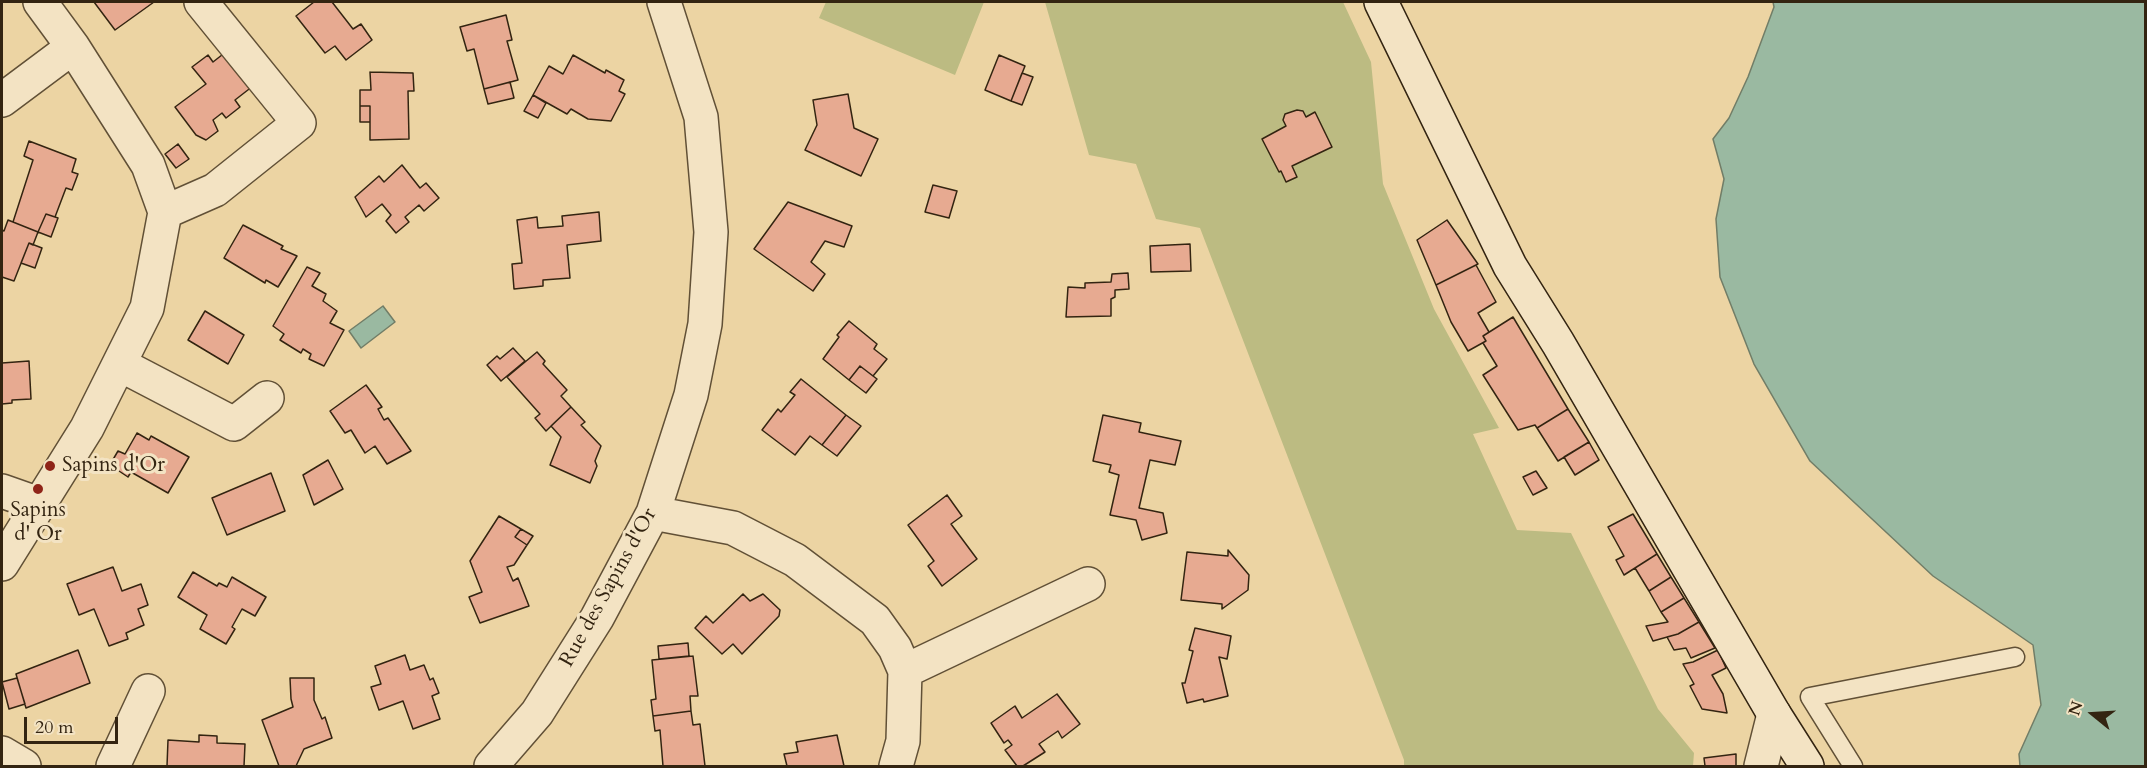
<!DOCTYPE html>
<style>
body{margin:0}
#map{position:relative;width:2147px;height:768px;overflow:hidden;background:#ecd4a3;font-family:Cardo,serif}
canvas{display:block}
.frame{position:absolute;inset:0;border:3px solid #332411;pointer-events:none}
.north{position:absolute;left:2063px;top:684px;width:60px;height:60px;-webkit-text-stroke:4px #f3e3c3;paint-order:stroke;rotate:288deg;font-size:16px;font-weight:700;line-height:24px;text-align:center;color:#332411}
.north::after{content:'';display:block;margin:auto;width:21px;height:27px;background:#332411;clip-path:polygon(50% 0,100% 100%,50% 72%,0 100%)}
.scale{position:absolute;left:24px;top:717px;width:94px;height:27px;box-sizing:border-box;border:3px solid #332411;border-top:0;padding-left:8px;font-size:18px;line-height:21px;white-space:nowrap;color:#332411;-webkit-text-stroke:4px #f3e3c3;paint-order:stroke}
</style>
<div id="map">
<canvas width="2147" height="768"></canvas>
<div class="frame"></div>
<div class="north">N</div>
<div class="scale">20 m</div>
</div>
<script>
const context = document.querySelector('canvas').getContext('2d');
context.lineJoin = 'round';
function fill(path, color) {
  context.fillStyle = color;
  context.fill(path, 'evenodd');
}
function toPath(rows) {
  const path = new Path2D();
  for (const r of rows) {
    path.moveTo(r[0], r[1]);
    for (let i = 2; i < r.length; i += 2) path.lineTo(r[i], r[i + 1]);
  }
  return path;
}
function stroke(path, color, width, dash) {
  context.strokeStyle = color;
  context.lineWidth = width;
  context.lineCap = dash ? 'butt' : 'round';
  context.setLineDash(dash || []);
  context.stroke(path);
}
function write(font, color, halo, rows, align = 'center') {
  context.font = font + ' Cardo,serif';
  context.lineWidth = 6;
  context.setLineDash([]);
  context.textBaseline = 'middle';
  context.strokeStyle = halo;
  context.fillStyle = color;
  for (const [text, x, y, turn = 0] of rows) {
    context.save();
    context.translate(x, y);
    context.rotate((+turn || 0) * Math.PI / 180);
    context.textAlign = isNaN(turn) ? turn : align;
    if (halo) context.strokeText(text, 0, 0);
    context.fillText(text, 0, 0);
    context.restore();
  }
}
const green = toPath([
 [826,2,984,2,955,75,819,18],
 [1045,2,1343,2,1371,62,1383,184,1434,309,1499,428,1473,434,1517,530,1571,533,1658,709,1694,753,1693,766,1404,766,1404,760,1200,228,1156,219,1136,164,1089,155]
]);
const water = toPath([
 [1773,2,2145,2,2145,766,2020,766,2019,754,2041,705,2033,645,1933,576,1810,461,1754,364,1720,277,1716,219,1724,179,1713,139,1729,118,1748,77,1774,7,1773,2],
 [383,306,395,322,361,348,349,331,383,306]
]);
const building = toPath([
 [94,2,154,2,115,30,94,2],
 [314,2,332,2,353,29,361,24,372,40,346,60,335,46,325,53,296,16,314,2],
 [506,15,512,40,507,41,518,80,484,89,474,49,467,51,460,27,506,15],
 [227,51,253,86,235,100,240,107,226,118,222,113,213,120,218,131,206,140,196,135,175,107,206,84,192,67,208,55,213,62,227,51],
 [573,55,605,73,606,70,624,80,619,91,625,94,611,121,588,119,571,109,567,114,533,95,549,66,563,74,573,55],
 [999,55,1025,66,1011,101,985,90,999,55],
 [370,72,413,73,414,91,408,91,409,139,370,140,370,106,360,106,360,90,371,90,370,72],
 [1022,73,1033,77,1022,105,1011,101,1022,73],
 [510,82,514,98,488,104,484,89,510,82],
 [848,94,854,128,878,139,861,176,805,150,817,125,813,100,848,94],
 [533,95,546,103,538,118,524,111,533,95],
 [360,106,370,106,370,122,360,122,360,106],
 [1297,110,1303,111,1306,117,1315,112,1332,147,1292,166,1297,177,1286,182,1281,171,1279,172,1262,139,1286,126,1283,120,1285,114,1297,110],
 [29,141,76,159,72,172,78,174,72,190,66,188,55,217,46,214,38,232,13,222,33,160,24,156,29,141],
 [178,144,189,159,176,168,165,154,178,144],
 [402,165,420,188,426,183,439,198,424,211,419,205,405,217,409,222,396,233,386,221,391,215,382,204,366,217,355,197,379,176,384,182,402,165],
 [933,185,957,191,949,218,925,212,933,185],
 [788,202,852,226,844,247,825,241,811,262,825,274,813,291,754,249,788,202],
 [599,212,601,241,567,245,570,278,543,280,543,286,514,289,512,264,522,263,517,220,537,217,538,228,563,226,562,216,599,212],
 [46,214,58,218,51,237,38,232,46,214],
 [8,220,38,232,33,245,29,243,14,281,2,277,2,230,4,231,8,220],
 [1447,220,1478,264,1436,285,1417,240,1447,220],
 [243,225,283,246,281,249,297,256,278,287,266,280,265,283,224,258,243,225],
 [29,243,42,248,35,268,21,263,29,243],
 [1190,244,1191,271,1151,272,1150,246,1190,244],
 [1476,265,1496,302,1478,313,1489,332,1483,336,1486,341,1468,351,1451,322,1436,285,1476,265],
 [307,267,320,273,312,286,326,294,323,301,337,311,330,323,344,330,324,366,309,359,311,354,303,349,301,353,280,340,284,334,273,326,307,267],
 [1128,273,1129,289,1115,290,1115,297,1111,299,1111,316,1066,317,1068,287,1085,288,1085,283,1111,282,1112,274,1128,273],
 [205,311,244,335,228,364,188,340,205,311],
 [1513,317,1568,409,1537,428,1535,425,1518,430,1483,375,1497,366,1483,343,1486,341,1483,336,1513,317],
 [849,321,877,344,874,349,887,359,873,376,860,366,849,380,823,359,839,337,837,335,849,321],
 [513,348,525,361,501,381,487,365,497,356,500,359,513,348],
 [537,352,545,361,543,364,567,390,561,396,571,407,546,431,535,418,540,414,507,377,537,352],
 [29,361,31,399,12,400,12,403,2,404,2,363,29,361],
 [860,366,877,379,866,393,849,380,860,366],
 [801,379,846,415,822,445,810,436,795,455,762,430,778,409,781,412,795,395,790,392,801,379],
 [366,385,382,407,378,409,384,420,388,418,411,451,387,464,375,446,365,453,351,430,345,433,330,411,366,385],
 [571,407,585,422,581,425,601,446,595,461,597,466,590,483,550,465,561,437,551,426,571,407],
 [1568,409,1589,442,1558,461,1537,428,1568,409],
 [846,415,861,426,837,456,822,445,846,415],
 [1103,415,1141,423,1139,432,1181,441,1175,465,1150,460,1139,508,1163,513,1167,533,1142,540,1136,520,1110,515,1119,475,1109,472,1111,465,1093,461,1103,415],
 [137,433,149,440,151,436,189,457,168,493,131,472,128,477,116,469,117,467,111,463,118,451,125,454,137,433],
 [1589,442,1599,460,1575,475,1564,457,1589,442],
 [328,460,343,489,314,505,303,475,328,460],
 [1536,471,1547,488,1533,495,1523,477,1536,471],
 [271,473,285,511,227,535,212,498,271,473],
 [947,495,962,516,951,524,977,559,942,586,928,566,934,561,908,525,947,495],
 [1633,514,1657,554,1624,575,1616,560,1624,556,1608,527,1633,514],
 [499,516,521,529,515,537,527,545,514,565,507,567,513,581,518,578,529,606,480,623,469,597,482,592,470,561,499,516],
 [521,529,533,536,527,545,515,537,521,529],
 [1228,550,1249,575,1248,590,1222,609,1222,604,1181,600,1187,552,1228,556,1228,550],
 [1657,554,1671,577,1649,591,1635,568,1657,554],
 [113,567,122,591,141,584,148,605,138,609,144,625,126,633,128,639,109,646,94,609,79,615,67,584,113,567],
 [193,572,217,586,219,583,227,587,232,577,266,597,255,616,242,609,232,627,235,629,226,644,200,629,207,615,178,597,193,572],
 [1671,577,1684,598,1661,612,1649,591,1671,577],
 [743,594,750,601,763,594,780,610,779,616,742,654,733,644,722,654,695,628,706,616,713,623,743,594],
 [1684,598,1699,622,1678,634,1653,641,1646,626,1668,622,1661,612,1684,598],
 [1699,622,1715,648,1691,658,1686,648,1674,650,1667,637,1678,634,1699,622],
 [1195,628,1231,636,1227,659,1219,657,1228,696,1204,702,1203,699,1187,703,1182,683,1185,683,1193,651,1189,650,1195,628],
 [688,643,689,656,659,659,658,646,688,643],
 [78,650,90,683,26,708,16,674,78,650],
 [1718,650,1726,668,1712,675,1723,694,1727,713,1702,709,1690,686,1694,684,1683,664,1693,662,1718,650],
 [405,655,410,670,424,665,430,680,433,678,439,693,432,696,440,719,413,729,403,701,379,710,371,687,381,684,375,666,405,655],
 [693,656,698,696,690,696,691,711,653,716,651,700,656,699,652,660,693,656],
 [17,678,25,704,9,709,2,682,17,678],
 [290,678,314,678,314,700,322,719,325,717,332,738,304,749,296,766,279,766,262,720,293,707,291,699,290,678],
 [1057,694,1080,724,1062,738,1058,731,1039,744,1045,752,1023,766,1017,766,1005,750,1012,745,1008,740,1004,743,991,723,1015,706,1022,718,1057,694],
 [691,711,693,725,700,724,705,766,663,766,660,730,655,731,653,716,691,711],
 [199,735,217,736,217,743,245,744,244,766,167,766,168,740,199,742,199,735],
 [837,735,844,766,787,766,784,754,798,752,796,742,837,735],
 [1736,754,1736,766,1705,766,1704,758,1736,754]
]);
const lane = toPath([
 [1853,766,1810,697,2015,657]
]);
const street = toPath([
 [2,100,73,47],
 [165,212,215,190,299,123,201,2],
 [119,364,234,424,267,398],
 [2,491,39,504],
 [653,513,733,528,795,560,875,620,895,648,905,671,903,741,896,766],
 [2,564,87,428,147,308,165,212,148,165,73,47,40,2],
 [905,671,1088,584],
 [2,753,24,766],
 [113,766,148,691],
 [491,766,537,713,597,618,653,513,691,395,705,324,711,232,701,117,664,2],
 [1761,766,1774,714]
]);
const secondary = toPath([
 [1381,2,1510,266,1558,343,1774,714,1807,766]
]);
const markers = [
 [50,466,6,"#8f2418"],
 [38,489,6,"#8f2418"]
];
const poiNames = [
 ["Sapins d'Or",62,466],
 ["Sapins",38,511,"center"],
 ["d' Or",38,535,"center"]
];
const streetNames = [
 ["Rue des Sapins d'Or",609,588,-61]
];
fill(green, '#bcbb82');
fill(water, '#9ab9a1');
stroke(water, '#717d67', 1.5);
fill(building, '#e7aa91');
stroke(building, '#332411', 1.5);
stroke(lane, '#615036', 21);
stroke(street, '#615036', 36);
stroke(secondary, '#332411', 36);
stroke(lane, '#f3e3c3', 18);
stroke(street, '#f3e3c3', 33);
stroke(secondary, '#f3e3c3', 33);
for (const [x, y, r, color] of markers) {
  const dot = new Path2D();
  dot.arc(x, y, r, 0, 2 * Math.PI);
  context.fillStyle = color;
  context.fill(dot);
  stroke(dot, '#f3e3c3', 2);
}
write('21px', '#332411', '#f3e3c3', poiNames, 'left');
write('21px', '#332411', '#f3e3c3', streetNames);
</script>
